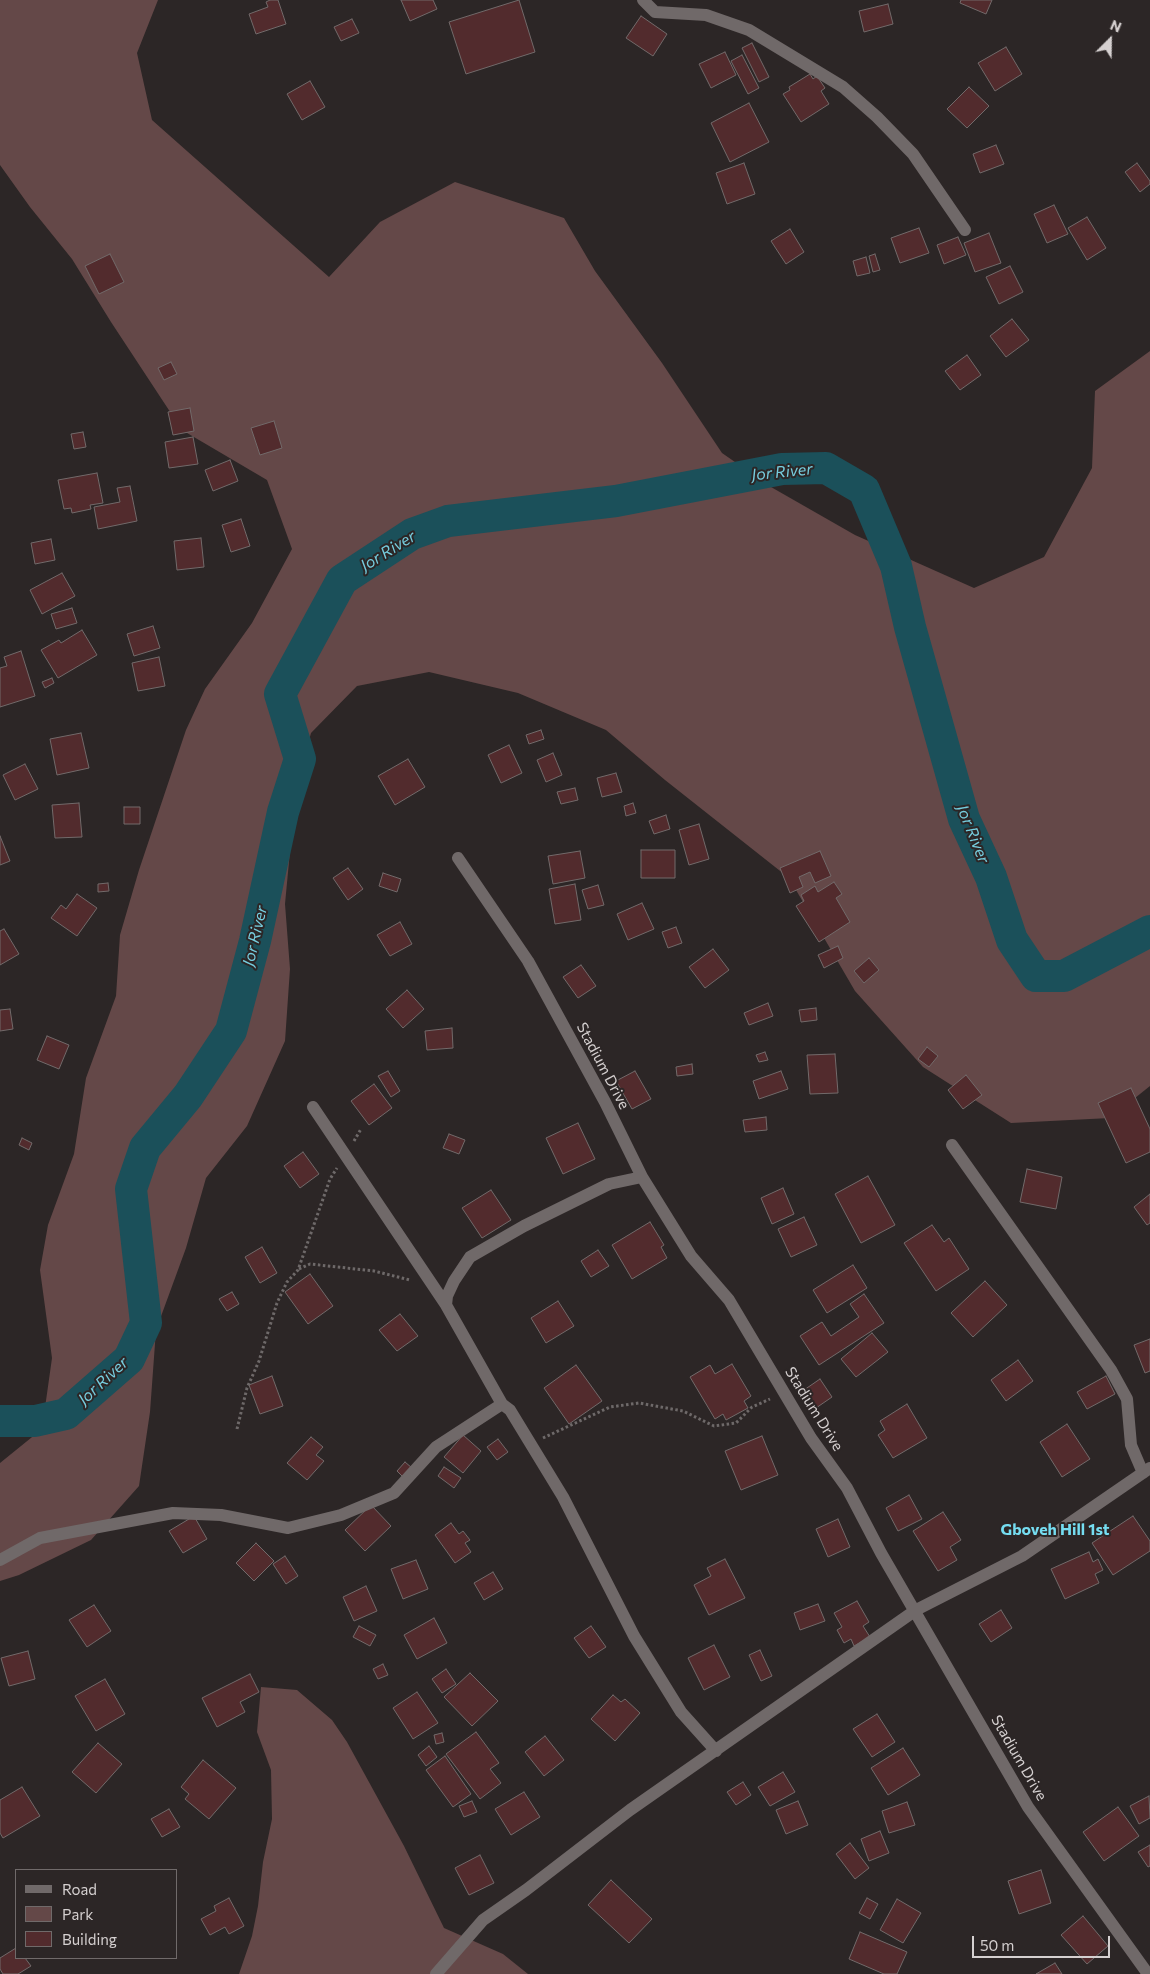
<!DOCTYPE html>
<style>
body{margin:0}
#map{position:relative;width:1150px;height:1974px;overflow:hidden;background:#2c2626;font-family:Commissioner,sans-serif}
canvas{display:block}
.legend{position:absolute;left:15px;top:1869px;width:162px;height:90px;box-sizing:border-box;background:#2c2626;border:1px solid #706a6a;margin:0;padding:6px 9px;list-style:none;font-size:15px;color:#d5d0d0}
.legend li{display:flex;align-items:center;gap:10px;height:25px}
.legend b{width:25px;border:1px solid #706a6a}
.north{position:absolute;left:1085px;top:15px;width:50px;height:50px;-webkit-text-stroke:4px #2c2626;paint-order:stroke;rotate:23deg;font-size:14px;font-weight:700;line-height:20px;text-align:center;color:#d5d0d0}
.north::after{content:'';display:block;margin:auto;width:18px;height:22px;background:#d5d0d0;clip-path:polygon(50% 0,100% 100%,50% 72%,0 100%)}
.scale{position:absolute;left:972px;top:1936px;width:138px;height:22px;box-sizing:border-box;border:2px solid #d5d0d0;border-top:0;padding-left:6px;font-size:15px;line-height:18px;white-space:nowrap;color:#d5d0d0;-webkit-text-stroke:4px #2c2626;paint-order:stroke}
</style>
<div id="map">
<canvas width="1150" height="1974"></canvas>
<ul class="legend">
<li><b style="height:6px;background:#706969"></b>Road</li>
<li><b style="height:14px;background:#644848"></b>Park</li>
<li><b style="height:14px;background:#522b2d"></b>Building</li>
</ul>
<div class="north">N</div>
<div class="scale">50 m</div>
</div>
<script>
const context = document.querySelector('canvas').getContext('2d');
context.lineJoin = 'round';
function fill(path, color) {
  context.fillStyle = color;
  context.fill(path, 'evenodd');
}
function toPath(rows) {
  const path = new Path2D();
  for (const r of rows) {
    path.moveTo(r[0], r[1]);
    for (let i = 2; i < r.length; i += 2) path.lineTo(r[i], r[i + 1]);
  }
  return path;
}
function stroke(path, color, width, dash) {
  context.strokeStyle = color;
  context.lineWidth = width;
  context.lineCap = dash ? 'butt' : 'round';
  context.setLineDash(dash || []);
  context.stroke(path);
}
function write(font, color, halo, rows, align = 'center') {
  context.font = font + ' Commissioner,sans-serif';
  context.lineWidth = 4;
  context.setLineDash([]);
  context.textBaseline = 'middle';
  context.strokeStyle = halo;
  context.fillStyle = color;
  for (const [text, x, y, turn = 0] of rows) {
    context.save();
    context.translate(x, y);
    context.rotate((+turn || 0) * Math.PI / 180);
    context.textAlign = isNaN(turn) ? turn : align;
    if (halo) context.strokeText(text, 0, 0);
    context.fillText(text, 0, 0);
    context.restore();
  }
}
const green = toPath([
 [0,0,158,0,137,53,152,120,329,277,380,222,455,182,564,218,595,271,662,363,722,453,771,487,855,535,974,588,1044,557,1092,468,1095,391,1150,351,1150,1086,1110,1118,1011,1123,923,1067,855,991,789,878,665,780,606,730,518,693,429,672,357,686,311,733,296,788,285,904,290,969,285,1041,247,1126,206,1178,186,1248,156,1330,150,1412,139,1486,91,1540,19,1575,0,1581,0,1463,42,1429,52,1358,40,1270,48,1225,74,1154,86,1078,116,996,120,935,139,870,186,730,205,689,252,623,292,549,267,480,182,430,111,322,72,259,30,207,0,165],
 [261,1687,297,1690,332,1720,347,1742,404,1846,444,1928,503,1954,528,1974,239,1974,252,1936,258,1906,263,1862,272,1819,271,1770,257,1732]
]);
const river = toPath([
 [0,1421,35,1421,66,1414,129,1359,146,1323,131,1189,145,1148,188,1096,231,1031,255,941,283,812,300,759,280,694,342,580,412,534,448,521,616,501,782,469,826,468,864,490,896,566,910,627,964,819,991,877,1012,940,1036,976,1064,976,1150,931]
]);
const building = toPath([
 [270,0,278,0,286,24,256,34,249,14,268,7,266,2,270,0],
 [401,0,433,0,437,9,410,21,401,0],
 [519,0,535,52,466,74,449,22,519,0],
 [961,0,992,0,986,14,960,3,961,0],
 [888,4,893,24,864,32,859,11,888,4],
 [641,16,667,34,653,56,626,38,641,16],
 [352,19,359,33,341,41,334,27,352,19],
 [752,43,769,77,759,82,742,48,752,43],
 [1006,47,1022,74,995,91,978,63,1006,47],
 [725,52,736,75,711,88,699,64,725,52],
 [742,55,759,88,748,94,731,61,742,55],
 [810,74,813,79,817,76,825,88,821,91,829,104,801,122,783,94,790,90,789,87,810,74],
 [310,81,325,107,302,120,287,94,310,81],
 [969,87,989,106,967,128,947,109,969,87],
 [749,103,769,142,730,162,711,123,749,103],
 [996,145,1004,164,980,173,973,154,996,145],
 [744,163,755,194,727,204,716,173,744,163],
 [1137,163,1150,181,1150,184,1140,192,1125,172,1137,163],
 [1054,205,1068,234,1047,243,1034,214,1054,205],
 [1087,217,1106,248,1087,260,1068,228,1087,217],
 [919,228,929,253,900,263,891,238,919,228],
 [790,229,804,252,786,264,771,241,790,229],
 [989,233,1001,263,975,272,964,243,989,233],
 [958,237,966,255,944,264,937,245,958,237],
 [110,254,124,282,99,294,85,266,110,254],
 [875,254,880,270,873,272,869,256,875,254],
 [866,257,870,273,857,276,853,261,866,257],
 [1010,266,1023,292,999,304,986,277,1010,266],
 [1012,319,1029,340,1006,357,990,336,1012,319],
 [967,355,981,375,960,390,945,371,967,355],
 [171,362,177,374,164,380,158,368,171,362],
 [190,408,194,431,173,435,168,412,190,408],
 [274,421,282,448,260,455,251,428,274,421],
 [83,432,86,447,74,449,71,434,83,432],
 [193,437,198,464,169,468,165,442,193,437],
 [230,460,238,481,213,491,205,470,230,460],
 [97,473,103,503,90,505,91,509,72,513,71,508,64,509,58,480,97,473],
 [130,486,137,521,98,529,94,507,120,502,117,488,130,486],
 [241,519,250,546,231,552,222,525,241,519],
 [201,538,204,567,177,570,174,541,201,538],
 [51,539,55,560,35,564,31,543,51,539],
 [62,573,75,596,42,614,30,590,62,573],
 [72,608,77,623,56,629,51,614,72,608],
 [153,626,160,648,134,656,127,634,153,626],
 [82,630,97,655,58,678,41,650,59,640,61,643,82,630],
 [21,651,35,696,0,707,0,668,7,666,4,657,21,651],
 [159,657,165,686,138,691,132,663,159,657],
 [52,678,54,683,45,688,42,682,52,678],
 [541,730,544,739,529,744,526,735,541,730],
 [81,733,89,768,57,775,50,739,81,733],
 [509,745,522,773,501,783,488,755,509,745],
 [553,753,562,775,546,782,537,760,553,753],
 [408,759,425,787,395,805,378,776,408,759],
 [25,764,38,789,15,800,3,775,25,764],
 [616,773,622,792,602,797,597,778,616,773],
 [575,788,578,800,561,804,557,792,575,788],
 [79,803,82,837,55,838,52,805,79,803],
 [633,803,636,813,626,816,624,806,633,803],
 [124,807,140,807,140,824,124,824,124,807],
 [666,815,670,829,654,834,649,821,666,815],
 [699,824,709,859,689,865,679,830,699,824],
 [0,836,10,861,0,865,0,836],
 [641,850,675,850,675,878,641,878,641,850],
 [580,851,585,878,553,884,548,856,580,851],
 [820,851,831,876,815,883,810,872,799,877,803,887,790,893,780,868,820,851],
 [348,868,363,889,348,900,333,878,348,868],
 [383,873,401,879,397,892,379,886,383,873],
 [834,882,842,894,836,898,850,922,819,942,796,906,804,901,801,895,815,886,818,892,834,882],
 [108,883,109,891,98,892,98,884,108,883],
 [575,884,581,920,555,924,549,889,575,884],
 [598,885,604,905,588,909,582,890,598,885],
 [77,894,97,908,77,936,51,918,61,905,66,909,77,894],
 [642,903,654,929,628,940,617,914,642,903],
 [400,922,412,944,390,956,377,935,400,922],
 [676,927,682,943,668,948,662,932,676,927],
 [4,929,19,954,0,965,0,931,4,929],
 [838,946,843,958,824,968,818,955,838,946],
 [713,949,729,970,705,988,689,967,713,949],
 [869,958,879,970,864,983,854,971,869,958],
 [581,965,596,986,578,998,563,977,581,965],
 [407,990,424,1009,403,1028,386,1009,407,990],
 [768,1003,773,1016,749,1025,744,1013,768,1003],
 [816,1008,817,1020,801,1022,799,1010,816,1008],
 [10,1009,13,1029,0,1031,0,1010,10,1009],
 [452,1028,453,1048,427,1050,425,1031,452,1028],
 [47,1036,69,1045,59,1069,37,1060,47,1036],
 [927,1047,938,1056,929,1067,918,1059,927,1047],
 [765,1052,768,1060,759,1062,756,1055,765,1052],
 [835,1054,838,1093,810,1094,807,1055,835,1054],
 [692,1064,693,1074,677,1076,676,1067,692,1064],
 [388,1071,400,1091,391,1097,378,1076,388,1071],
 [635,1071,651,1099,632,1109,616,1081,635,1071],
 [781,1071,788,1089,759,1099,753,1081,781,1071],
 [966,1075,982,1095,963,1109,948,1090,966,1075],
 [374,1084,392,1108,369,1125,351,1101,374,1084],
 [1131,1088,1150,1129,1150,1152,1126,1163,1098,1103,1131,1088],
 [766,1117,767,1130,745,1132,743,1120,766,1117],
 [578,1123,595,1159,563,1174,546,1138,578,1123],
 [449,1134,465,1140,459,1154,443,1148,449,1134],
 [22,1138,32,1143,29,1150,19,1145,22,1138],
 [303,1152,319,1174,300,1188,284,1166,303,1152],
 [1027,1169,1062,1177,1056,1209,1020,1202,1027,1169],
 [868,1176,895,1225,861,1243,835,1194,868,1176],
 [783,1188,794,1214,772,1224,761,1198,783,1188],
 [491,1190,511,1220,482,1238,462,1208,491,1190],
 [1150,1194,1150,1223,1147,1225,1134,1207,1150,1194],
 [804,1217,817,1245,791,1257,778,1229,804,1217],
 [650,1222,664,1245,661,1247,667,1258,632,1279,612,1245,650,1222],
 [932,1225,944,1242,949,1238,969,1269,936,1291,904,1243,932,1225],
 [262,1247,277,1273,260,1283,245,1257,262,1247],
 [598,1250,609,1266,591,1277,581,1261,598,1250],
 [853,1265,867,1288,827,1313,813,1290,853,1265],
 [310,1274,333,1306,308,1324,285,1292,310,1274],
 [985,1281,1007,1305,973,1337,951,1313,985,1281],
 [232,1292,239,1304,227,1311,219,1299,232,1292],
 [864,1294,884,1323,819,1365,800,1336,822,1322,831,1336,859,1317,850,1304,864,1294],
 [558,1301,574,1326,546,1343,531,1318,558,1301],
 [400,1314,418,1336,397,1351,379,1330,400,1314],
 [872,1333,888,1352,856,1377,841,1359,872,1333],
 [1150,1339,1150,1371,1145,1373,1134,1345,1150,1339],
 [1018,1360,1033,1381,1006,1401,991,1380,1018,1360],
 [732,1364,751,1396,744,1401,748,1408,726,1420,723,1414,715,1419,690,1377,710,1365,715,1374,732,1364],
 [576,1365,602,1401,569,1424,544,1388,576,1365],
 [272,1376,283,1406,260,1414,249,1385,272,1376],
 [1106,1376,1115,1394,1087,1409,1077,1392,1106,1376],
 [820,1379,832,1397,816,1408,804,1390,820,1379],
 [907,1404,927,1438,893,1458,878,1435,885,1430,880,1421,907,1404],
 [1067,1424,1090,1459,1062,1477,1040,1442,1067,1424],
 [463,1435,481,1451,463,1473,444,1457,463,1435],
 [762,1436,778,1475,741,1490,725,1451,762,1436],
 [311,1437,323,1447,316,1455,324,1461,307,1480,287,1463,311,1437],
 [498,1439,508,1452,497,1460,487,1447,498,1439],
 [405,1462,412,1468,403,1477,397,1471,405,1462],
 [444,1467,461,1478,454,1488,438,1476,444,1467],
 [909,1495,922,1519,898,1531,886,1508,909,1495],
 [371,1505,391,1526,365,1551,345,1530,371,1505],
 [943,1512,961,1540,950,1547,957,1560,938,1571,913,1531,943,1512],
 [194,1516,207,1539,183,1553,169,1531,194,1516],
 [1133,1516,1150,1541,1150,1551,1113,1575,1092,1543,1133,1516],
 [838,1519,850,1547,828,1557,816,1529,838,1519],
 [451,1523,459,1534,463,1531,470,1540,465,1543,471,1552,455,1563,435,1535,451,1523],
 [256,1543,274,1561,254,1581,236,1563,256,1543],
 [1089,1552,1093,1562,1098,1559,1103,1570,1095,1574,1099,1583,1065,1599,1051,1569,1089,1552],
 [285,1556,298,1576,286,1584,273,1564,285,1556],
 [725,1559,745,1598,709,1615,694,1585,711,1576,707,1568,725,1559],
 [416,1560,428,1589,403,1599,391,1569,416,1560],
 [493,1572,503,1589,484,1600,474,1583,493,1572],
 [366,1586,377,1611,354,1621,343,1597,366,1586],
 [857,1601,869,1622,863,1626,870,1637,854,1646,851,1639,844,1643,837,1630,842,1627,834,1613,857,1601],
 [818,1604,825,1621,800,1630,794,1613,818,1604],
 [94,1605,111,1631,87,1647,69,1620,94,1605],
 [1001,1610,1012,1628,991,1642,979,1624,1001,1610],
 [434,1618,447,1643,417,1659,404,1635,434,1618],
 [359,1626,376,1635,370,1646,353,1637,359,1626],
 [591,1626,606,1647,589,1658,574,1638,591,1626],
 [714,1645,730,1677,704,1690,688,1658,714,1645],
 [760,1650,772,1676,761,1681,749,1655,760,1650],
 [28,1651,35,1679,9,1686,1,1658,28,1651],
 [383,1664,388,1675,378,1679,373,1669,383,1664],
 [446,1669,456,1684,442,1693,432,1679,446,1669],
 [470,1673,498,1701,472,1726,444,1697,470,1673],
 [250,1674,259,1692,240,1702,245,1712,217,1727,202,1698,250,1674],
 [105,1679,125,1714,96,1731,75,1696,105,1679],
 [417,1692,438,1723,413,1739,393,1708,417,1692],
 [613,1695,621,1702,625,1699,640,1713,615,1741,591,1719,613,1695],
 [877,1714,895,1742,872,1757,853,1729,877,1714],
 [476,1732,499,1763,490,1769,501,1783,480,1799,446,1754,476,1732],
 [442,1733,444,1742,436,1744,434,1735,442,1733],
 [545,1736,564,1760,544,1776,525,1752,545,1736],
 [98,1743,122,1764,96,1793,72,1772,98,1743],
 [429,1746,437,1757,426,1766,418,1755,429,1746],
 [903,1748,920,1775,888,1795,871,1768,903,1748],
 [445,1756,471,1794,453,1807,426,1770,445,1756],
 [203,1760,236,1788,209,1819,185,1799,189,1794,181,1787,203,1760],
 [783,1772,795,1792,770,1806,758,1787,783,1772],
 [743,1782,751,1795,736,1805,727,1792,743,1782],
 [22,1787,40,1816,3,1838,0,1833,0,1800,22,1787],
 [524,1792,540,1817,511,1835,495,1809,524,1792],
 [1149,1796,1150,1818,1139,1824,1130,1806,1149,1796],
 [472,1801,477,1812,464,1817,459,1806,472,1801],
 [798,1801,808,1825,786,1834,776,1810,798,1801],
 [907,1802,915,1825,889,1833,882,1811,907,1802],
 [1118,1807,1139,1836,1104,1861,1083,1832,1118,1807],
 [169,1809,180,1827,162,1837,151,1819,169,1809],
 [880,1831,889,1853,869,1861,861,1839,880,1831],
 [850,1843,869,1868,855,1879,836,1854,850,1843],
 [1150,1845,1150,1866,1148,1867,1138,1852,1150,1845],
 [480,1855,494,1883,469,1895,455,1868,480,1855],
 [1041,1870,1051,1903,1019,1914,1008,1881,1041,1870],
 [611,1880,652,1919,629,1943,588,1905,611,1880],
 [229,1898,244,1926,229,1934,225,1927,210,1935,201,1919,216,1911,214,1906,229,1898],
 [867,1898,878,1904,870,1919,859,1913,867,1898],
 [897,1899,921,1913,903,1943,880,1930,897,1899],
 [1083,1916,1108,1946,1087,1964,1061,1935,1083,1916],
 [860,1932,907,1952,897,1974,884,1974,849,1959,860,1932],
 [16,1948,16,1958,25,1958,31,1966,18,1974,3,1974,0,1969,0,1958,16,1948],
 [1055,1963,1062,1974,1036,1974,1055,1963]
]);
const path = toPath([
 [354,1141,361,1129],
 [299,1269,310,1264,374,1271,410,1280],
 [237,1429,247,1388,259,1361,277,1303,287,1282,298,1270,330,1179,337,1168],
 [543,1438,610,1407,639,1403,683,1411,714,1426,736,1423,752,1407,770,1399]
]);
const minor = toPath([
 [643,0,655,12,706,15,749,30,843,87,877,117,913,154,965,230],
 [458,858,528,961,605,1102,642,1177,691,1256,729,1300,811,1438,847,1488,881,1553,1028,1807,1148,1974],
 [313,1107,446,1305],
 [952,1145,1111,1370,1127,1399,1131,1445,1143,1473],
 [642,1177,609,1184,524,1226,470,1257,454,1281,447,1296,446,1305,502,1404,510,1410,563,1497,634,1636,681,1712,716,1751],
 [0,1560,40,1538,173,1513,221,1515,288,1528,341,1515,394,1493,436,1447,502,1404],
 [436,1974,483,1920,526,1890,630,1810,916,1610,1022,1556,1150,1468]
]);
const streetNames = [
 ["Stadium Drive",603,1066,62],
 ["Stadium Drive",814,1409,58],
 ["Stadium Drive",1019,1758,60]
];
const waterNames = [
 ["Jor River",782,472,-6],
 ["Jor River",388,551,-32],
 ["Jor River",973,834,68],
 ["Jor River",255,936,-77],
 ["Jor River",103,1381,-43]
];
const neighbourhoodNames = [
 ["Gboveh Hill 1st",1055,1530]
];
fill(green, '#644848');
stroke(river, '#1b505a', 32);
fill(building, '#522b2d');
stroke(building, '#726a6a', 1);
stroke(path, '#6e6969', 3, [2.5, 2.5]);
stroke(minor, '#706969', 12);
write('15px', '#d5d0d0', '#2c2626', streetNames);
write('italic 16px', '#76cdde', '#2c2626', waterNames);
write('bold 16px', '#75ddf1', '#2c2626', neighbourhoodNames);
</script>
